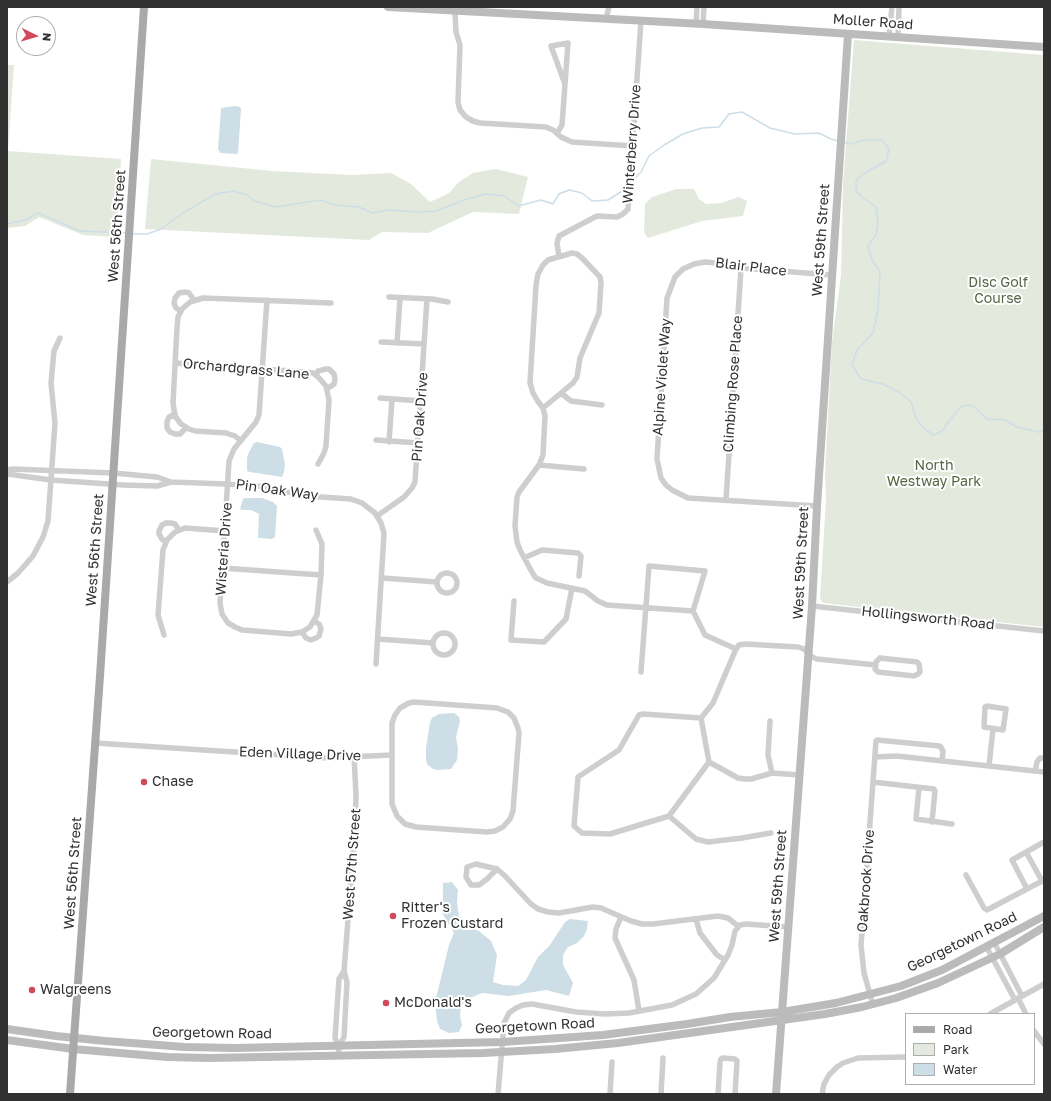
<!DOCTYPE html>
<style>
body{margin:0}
#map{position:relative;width:1051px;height:1101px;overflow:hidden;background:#fff;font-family:"Golos Text",sans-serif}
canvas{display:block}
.frame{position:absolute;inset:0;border:8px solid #313131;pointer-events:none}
.legend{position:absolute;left:905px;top:1013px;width:130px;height:72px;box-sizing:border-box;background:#fff;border:1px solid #adadad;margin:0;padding:5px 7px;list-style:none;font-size:12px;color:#313131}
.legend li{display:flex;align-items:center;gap:8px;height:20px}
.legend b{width:20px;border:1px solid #adadad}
.north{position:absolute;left:16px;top:16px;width:40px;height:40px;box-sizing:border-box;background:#fff;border:1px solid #adadad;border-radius:50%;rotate:95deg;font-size:11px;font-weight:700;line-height:16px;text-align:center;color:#313131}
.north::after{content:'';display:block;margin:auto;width:14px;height:18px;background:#d04a5b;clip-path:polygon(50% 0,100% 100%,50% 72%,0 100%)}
</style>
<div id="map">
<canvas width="1051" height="1101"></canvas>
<div class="frame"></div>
<ul class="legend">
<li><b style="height:5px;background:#a9a9a9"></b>Road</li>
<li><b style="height:11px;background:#e4e9de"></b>Park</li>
<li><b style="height:11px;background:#cddee7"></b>Water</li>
</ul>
<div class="north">N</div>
</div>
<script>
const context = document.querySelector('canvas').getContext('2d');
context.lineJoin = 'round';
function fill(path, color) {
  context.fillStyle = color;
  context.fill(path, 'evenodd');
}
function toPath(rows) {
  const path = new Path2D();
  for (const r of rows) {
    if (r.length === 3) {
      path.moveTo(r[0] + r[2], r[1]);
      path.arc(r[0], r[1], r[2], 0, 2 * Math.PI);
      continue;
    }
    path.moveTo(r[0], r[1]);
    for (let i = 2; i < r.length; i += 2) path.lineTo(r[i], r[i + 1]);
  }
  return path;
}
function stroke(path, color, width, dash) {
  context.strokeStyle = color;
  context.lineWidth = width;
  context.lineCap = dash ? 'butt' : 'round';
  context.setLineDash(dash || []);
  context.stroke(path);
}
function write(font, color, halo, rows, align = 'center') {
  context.font = font + ' "Golos Text",sans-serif';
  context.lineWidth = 4;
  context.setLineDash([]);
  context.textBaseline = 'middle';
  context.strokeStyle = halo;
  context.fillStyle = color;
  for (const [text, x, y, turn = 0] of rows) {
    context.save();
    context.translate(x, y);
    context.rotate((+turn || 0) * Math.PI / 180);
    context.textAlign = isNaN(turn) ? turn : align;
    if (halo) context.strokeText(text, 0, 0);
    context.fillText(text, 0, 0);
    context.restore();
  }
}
const green = toPath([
 [854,40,1044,55,1044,627,823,603,820,599,826,499,825,473,832,342,841,275,843,183],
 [7,65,14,65,8,151,121,159,116,237,83,235,39,217,25,226,7,228],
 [151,159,272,171,352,175,391,173,411,184,430,202,449,193,459,182,473,173,496,169,528,177,519,214,473,212,428,233,382,232,369,240,145,229],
 [676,189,694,189,699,199,706,204,721,203,739,197,747,201,743,216,702,221,648,238,644,232,645,204,652,197]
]);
const water = toPath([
 [235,106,240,107,241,109,238,153,237,154,221,153,218,150,221,108],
 [257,442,280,447,282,449,285,464,284,472,282,477,250,472,247,471,247,458,249,452,254,443],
 [245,498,262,498,273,502,277,506,275,537,272,539,258,538,259,514,251,510,242,510,240,509,243,499],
 [454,713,459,717,460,721,456,737,458,749,457,760,451,769,437,770,433,769,427,764,426,759,426,748,430,722,432,718,439,714],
 [452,882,458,890,457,902,459,917,464,925,479,931,491,941,497,955,493,982,503,985,518,986,526,980,538,957,550,945,565,922,570,919,588,921,587,929,584,936,577,943,568,947,563,955,563,965,573,983,569,996,546,990,509,996,482,993,470,998,461,1006,460,1016,462,1025,459,1032,449,1033,440,1029,437,1021,435,1002,449,945,454,933,442,913,443,892,443,883]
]);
const stream = toPath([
 [844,142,850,144,865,140,882,140,889,149,886,161,863,174,856,181,856,191,863,198,876,207,878,223,876,235,868,246,872,260,880,271,878,309,873,333,857,350,852,365,861,379,883,384,899,392,911,402,916,418,923,428,934,435,942,431,953,416,962,406,972,405,987,419,1005,420,1017,427,1038,432,1044,431],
 [634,179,641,172,649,156,664,145,683,134,702,128,719,127,729,114,742,112,770,128,795,134,819,133,831,139,838,141],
 [7,224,25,220,38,213,80,231,126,233],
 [132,234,147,234,161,229,183,213,215,194,234,191,247,195,255,201,276,207,320,200,336,205,359,207,372,213,388,210,418,212,436,211,464,200,485,194,505,196,518,206,541,200,553,204,559,194,569,190,582,193,592,201,608,200,627,188]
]);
const street = toPath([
 [455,11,456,32,460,45,458,102,460,110,466,117,473,121,480,123,546,127,553,130,561,137,572,142,633,146],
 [606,19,609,7],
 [696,24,697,7],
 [703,24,704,7],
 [889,36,892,7],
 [898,37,899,7],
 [557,133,562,125,565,84,551,46,568,43,565,84],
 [559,257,557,243,559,236,597,216,617,217,623,214,628,209,641,21],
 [389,297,432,299,448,302],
 [267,300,259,415,256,422,234,449,229,461,220,603,222,614,228,623,235,627,242,630,291,634,302,632,310,627,317,615,321,575,322,544,316,530],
 [181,311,176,308,174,303,175,298,179,293,185,292,189,293,194,300],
 [381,342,424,344],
 [397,343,400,298],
 [175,363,306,372,313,373,319,378,326,386,329,400,326,446,324,453,318,464],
 [316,375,318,371,326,369,329,369,334,374,335,379,334,384,327,389],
 [561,393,573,383,577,377,580,358,599,313,601,283,600,277,582,258,577,254,572,253,548,260,543,265,538,274,536,285,530,383,533,393,537,400,543,408,545,416,543,455,539,465,584,469],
 [380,398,421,401],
 [543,408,561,393,571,401,602,405],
 [175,414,169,417,167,422,167,428,170,432,175,434,180,434,186,428],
 [376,440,418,443],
 [241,441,235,436,226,433,195,431,189,429,181,424,175,416,173,403,177,328,178,317,182,309,190,302,203,298,331,303],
 [389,442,392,399],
 [539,465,519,492,517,497,515,526,517,542,520,550,533,574,536,578,547,583,585,591,598,601,607,605,693,611],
 [7,470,12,469,113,473,157,477,171,482],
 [7,474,51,480,123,485,157,486,171,482,253,485,307,496,351,499,362,503,375,513,381,523,384,533,376,664],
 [726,500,741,268],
 [817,506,688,498,672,490,666,485,661,478,657,459,667,298,675,277,683,269,694,264,705,262,716,263,741,268,832,275],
 [377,516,404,497,412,488,415,482,427,299],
 [166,542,162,539,159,534,159,531,162,525,166,523,171,523,175,524,179,530],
 [524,558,542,550,578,553,581,556,579,576],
 [222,568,321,575],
 [447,583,10],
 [382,578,437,582],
 [7,582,18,573,33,556,43,537,48,521,55,423,51,383,54,351,60,338],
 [514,601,511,640,544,642,566,619,572,588],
 [812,606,1044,631],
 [693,611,705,635,736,649],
 [302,632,306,638,311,640,316,638,319,636,321,629,319,624,314,621],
 [444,644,11],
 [164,635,158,615,163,550,167,540,175,532,185,528,225,531],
 [378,639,433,643],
 [880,658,917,662,919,664,920,672,918,674,914,676,878,672,875,669,876,662,880,658],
 [641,672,649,566,705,571,693,611],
 [414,702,497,708,508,712,514,718,518,728,519,733,513,811,510,819,503,827,495,831,487,832,416,827,405,824,397,816,392,804,392,723,395,715,400,708,409,703,414,702],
 [987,706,1006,709,1003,730,984,727,985,707,987,706],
 [701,718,643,714,639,715,619,750,578,777,574,826,582,833,610,834,669,816,709,762],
 [770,721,768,755,772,773],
 [95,743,328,758,391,755],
 [875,757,897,756,1044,772],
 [709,762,701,718,713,703,736,649,739,645,745,644,798,647,804,649,812,657,817,659,876,665],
 [709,762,738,778,745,779,751,779,772,773,800,775],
 [989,766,993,729],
 [1035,771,1037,762,1040,758,1044,758],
 [873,782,934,789,935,791,932,822],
 [919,788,916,819,952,824],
 [669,816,696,839,708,842,742,838,771,833],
 [1026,852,1042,881],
 [497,869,487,879,479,885,471,885,466,877,467,867,476,864,497,869,504,875,531,904,538,909,548,912,559,913,593,907,601,908,631,921,642,924,653,924,718,916,728,918,738,926],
 [966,875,984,908,987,910,1044,880],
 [1027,889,1012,860,1044,842],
 [621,917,616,929,615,938,634,980,639,1011],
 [696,919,700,933,717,955,725,960],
 [994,942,1022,996],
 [986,946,1015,1000],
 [1018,998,1026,1014],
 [873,1005,864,973,861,945,876,741,877,740,940,746,943,751,942,761],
 [990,1014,1044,984],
 [1034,1031,1044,1044],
 [339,1046,335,1038,339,979,344,971],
 [338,1056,339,1046,344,1037,347,982,344,971,355,830,356,795,354,756],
 [498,1094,504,1023,509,1013,516,1008,523,1005,532,1004,576,1012,605,1014,629,1013,672,1005,696,994,714,978,728,955,732,945,735,931,740,925,746,924,788,927],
 [610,1094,612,1062],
 [661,1094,663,1058],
 [718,1094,720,1062,721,1059,723,1058,735,1059,737,1061,735,1094],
 [822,1094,824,1084,829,1075,837,1067,843,1063,858,1058,906,1057]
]);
const secondary = toPath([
 [388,7,703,24,1044,47],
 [7,1029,56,1036,105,1041,185,1047,235,1048,502,1042,603,1035,687,1024,730,1017,782,1012,836,1003,901,986,942,970,1044,916],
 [7,1040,73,1049,167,1057,209,1058,483,1053,555,1049,618,1043,825,1014,862,1007,896,998,938,983,1000,954,1044,927],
 [776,1094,812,606,817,506,848,34]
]);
const primary = toPath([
 [70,1094,100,676,144,7]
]);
const markers = [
 [144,782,4,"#d04a5b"],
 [393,916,4,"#d04a5b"],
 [32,990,4,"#d04a5b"],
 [386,1003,4,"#d04a5b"]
];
const streetNames = [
 ["Moller Road",873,22,4],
 ["Winterberry Drive",632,144,-86],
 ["West 56th Street",117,226,-86],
 ["West 59th Street",821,240,-86],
 ["Blair Place",751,267,7],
 ["Orchardgrass Lane",246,369,5],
 ["Alpine Violet Way",662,377,-86],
 ["Climbing Rose Place",733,384,-86],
 ["Pin Oak Drive",420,417,-86],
 ["Pin Oak Way",277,490,8],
 ["Wisteria Drive",224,549,-86],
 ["West 56th Street",95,550,-86],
 ["West 59th Street",801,563,-87],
 ["Hollingsworth Road",928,618,6],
 ["Eden Village Drive",300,754,2],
 ["West 57th Street",352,864,-86],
 ["West 56th Street",73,873,-86],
 ["Oakbrook Drive",866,881,-86],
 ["West 59th Street",778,886,-86],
 ["Georgetown Road",962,942,-26],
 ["Georgetown Road",535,1026,-3],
 ["Georgetown Road",212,1033,1]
];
const parkNames = [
 ["Disc Golf",998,283],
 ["Course",998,299],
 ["North",934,466],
 ["Westway Park",934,482]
];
const poiNames = [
 ["Chase",152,782],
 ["Ritter's",401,908],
 ["Frozen Custard",401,924],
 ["Walgreens",40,990],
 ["McDonald's",394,1003]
];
fill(green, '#e4e9de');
fill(water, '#cddee7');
stroke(stream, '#cddee7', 1.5);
stroke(street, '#cecece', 5.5);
stroke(secondary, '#bbb', 8);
stroke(primary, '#a9a9a9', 8);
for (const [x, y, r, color] of markers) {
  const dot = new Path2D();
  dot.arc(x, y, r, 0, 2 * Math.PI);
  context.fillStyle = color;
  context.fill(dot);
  stroke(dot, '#fff', 1.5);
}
write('14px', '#313131', '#fff', streetNames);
write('14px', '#566743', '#fff', parkNames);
write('14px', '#313131', '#fff', poiNames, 'left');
</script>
